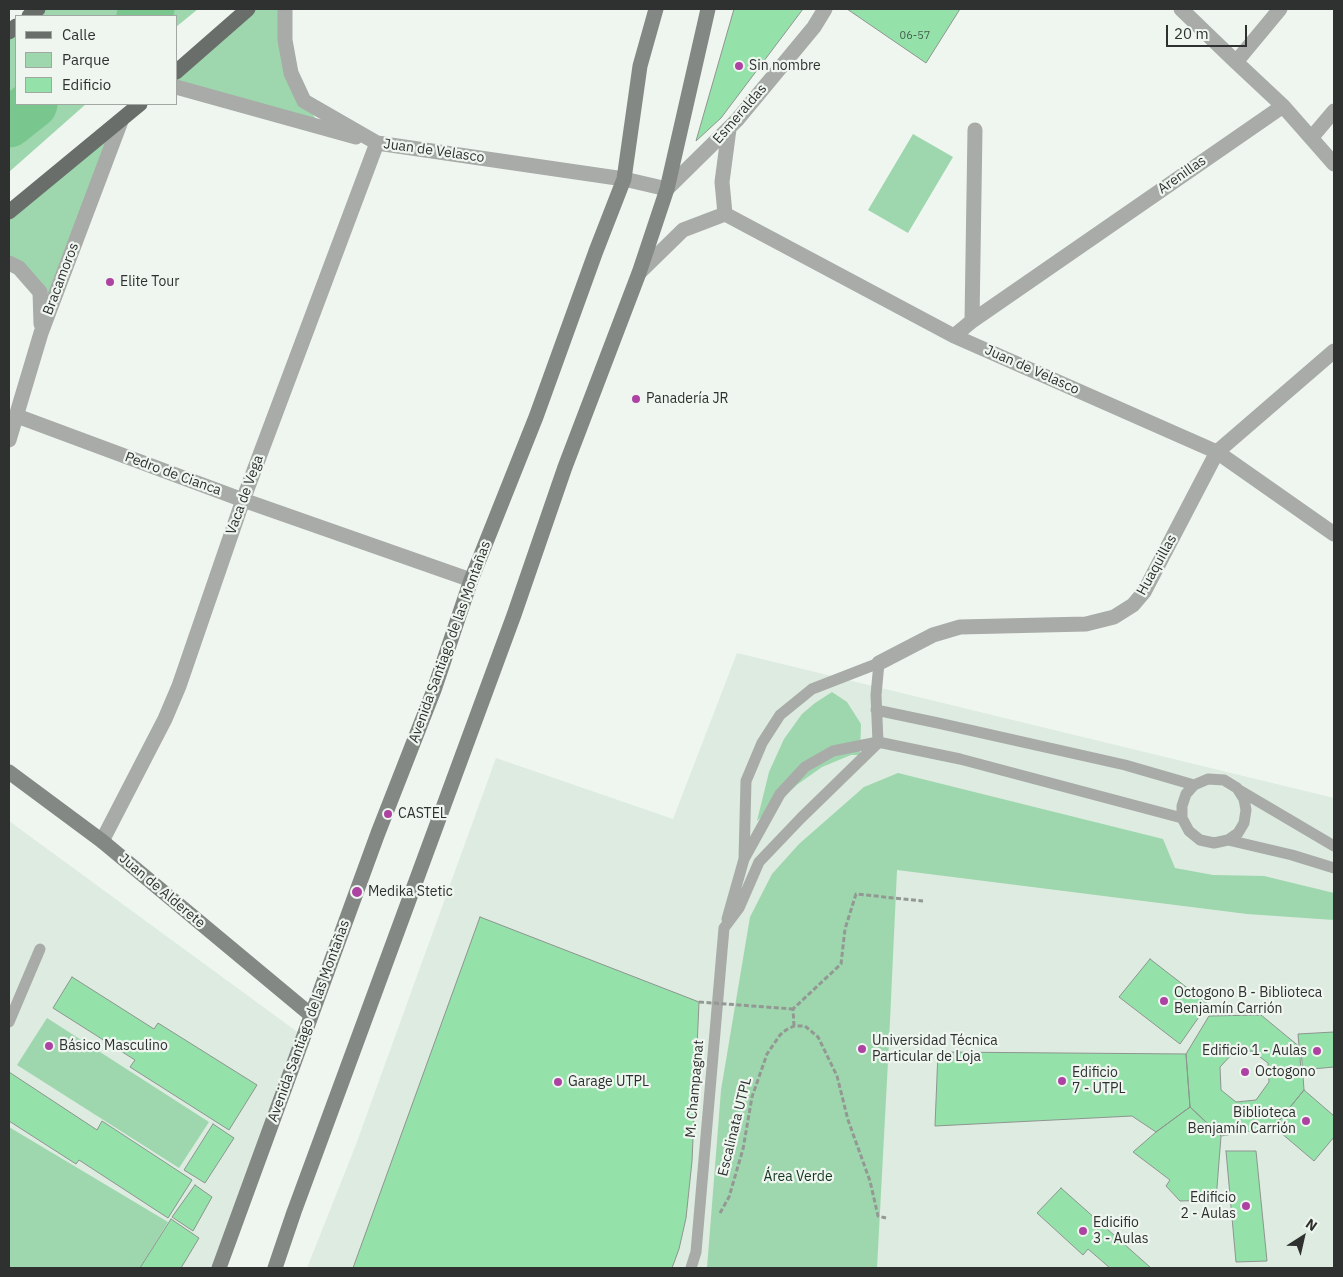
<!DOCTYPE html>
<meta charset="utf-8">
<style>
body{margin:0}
#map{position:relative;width:1343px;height:1277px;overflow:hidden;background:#eff6f0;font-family:"IBM Plex Sans",sans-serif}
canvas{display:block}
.frame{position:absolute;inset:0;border:10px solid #2e312f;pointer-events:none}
.legend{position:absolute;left:15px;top:15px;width:162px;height:90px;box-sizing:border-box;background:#eff6f0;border:1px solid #a2a7a3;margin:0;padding:6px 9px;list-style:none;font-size:15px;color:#2e312f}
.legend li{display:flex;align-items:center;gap:10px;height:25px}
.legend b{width:25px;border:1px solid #a2a7a3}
.north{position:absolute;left:1278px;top:1212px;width:50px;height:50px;-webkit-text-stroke:4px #eff6f0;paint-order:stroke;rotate:35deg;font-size:14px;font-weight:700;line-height:20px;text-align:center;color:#2e312f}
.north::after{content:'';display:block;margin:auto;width:18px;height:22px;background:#2e312f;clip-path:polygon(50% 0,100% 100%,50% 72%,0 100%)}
.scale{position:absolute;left:1166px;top:25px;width:81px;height:22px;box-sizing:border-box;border:2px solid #2e312f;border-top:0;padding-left:6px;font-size:15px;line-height:18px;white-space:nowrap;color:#2e312f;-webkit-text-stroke:4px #eff6f0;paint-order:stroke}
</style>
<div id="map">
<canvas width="1343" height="1277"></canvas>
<div class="frame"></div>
<ul class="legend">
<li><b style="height:6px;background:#696e6a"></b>Calle</li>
<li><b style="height:14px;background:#9ed7ad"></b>Parque</li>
<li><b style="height:14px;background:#94e2a9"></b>Edificio</li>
</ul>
<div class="north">N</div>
<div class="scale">20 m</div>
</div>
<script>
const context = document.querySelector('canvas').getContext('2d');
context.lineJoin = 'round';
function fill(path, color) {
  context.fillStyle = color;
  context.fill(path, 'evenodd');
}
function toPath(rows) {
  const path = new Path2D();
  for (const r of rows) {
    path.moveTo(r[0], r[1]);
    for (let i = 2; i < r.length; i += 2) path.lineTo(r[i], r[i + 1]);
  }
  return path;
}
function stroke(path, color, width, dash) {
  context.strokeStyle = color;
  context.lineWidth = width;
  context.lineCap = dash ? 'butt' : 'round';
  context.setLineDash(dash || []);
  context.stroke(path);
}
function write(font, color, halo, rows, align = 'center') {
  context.font = font + ' "IBM Plex Sans",sans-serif';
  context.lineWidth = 4.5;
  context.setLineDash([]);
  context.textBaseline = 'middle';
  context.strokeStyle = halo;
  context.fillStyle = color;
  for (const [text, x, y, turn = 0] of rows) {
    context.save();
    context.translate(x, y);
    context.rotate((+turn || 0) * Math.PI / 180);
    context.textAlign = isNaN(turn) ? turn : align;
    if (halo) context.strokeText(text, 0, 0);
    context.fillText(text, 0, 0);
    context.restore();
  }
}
const built = toPath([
 [737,653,1334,798,1334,1268,307,1268,355,1147,496,758,673,819],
 [9,821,307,1039,226,1268,9,1268]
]);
const green = toPath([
 [44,9,198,9,176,27,176,16,35,16],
 [248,9,285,9,304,101,322,128,176,87,176,72],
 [16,31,16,104,86,104,9,172,9,37],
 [121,121,41,333,40,292,9,263,9,212],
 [913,134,953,157,908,233,868,210],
 [832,692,847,702,861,724,860,755,851,755,822,767,798,784,757,821,769,772,784,739,802,714,815,703],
 [898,773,1163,839,1175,868,1213,875,1264,876,1334,893,1334,920,1247,914,897,870,889,1042,877,1268,707,1268,721,1090,750,917,772,874,799,844,864,787],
 [47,1018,209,1122,179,1168,17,1065],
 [9,1127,168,1222,140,1268,9,1268]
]);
const river = toPath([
 [141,16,150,9],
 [9,123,33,104]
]);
const building = toPath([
 [734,9,803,9,721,118,696,141,734,9],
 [847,9,960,9,926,63,847,9],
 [480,917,699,1002,692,1161,686,1218,679,1249,672,1268,353,1268,480,917],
 [1150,959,1208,1004,1180,1044,1119,997,1150,959],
 [72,977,154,1029,158,1023,257,1085,229,1130,130,1067,135,1060,53,1008,72,977],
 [1261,1015,1301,1048,1304,1090,1274,1127,1221,1136,1190,1107,1186,1054,1209,1016,1261,1015],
 [1334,1032,1334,1067,1301,1070,1298,1034,1334,1032],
 [1252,1051,1268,1063,1269,1082,1256,1100,1236,1102,1221,1090,1220,1067,1234,1052,1252,1051],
 [938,1052,1186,1054,1190,1107,1156,1132,1132,1116,935,1126,938,1052],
 [9,1072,97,1130,102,1121,192,1180,168,1218,79,1160,76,1164,9,1121,9,1072],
 [1304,1090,1334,1116,1334,1137,1314,1161,1274,1127,1304,1090],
 [1190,1107,1221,1136,1216,1200,1180,1201,1166,1186,1170,1180,1133,1152,1156,1132,1190,1107],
 [213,1124,234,1138,205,1183,184,1170,213,1124],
 [1226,1151,1256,1151,1267,1261,1236,1262,1226,1151],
 [195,1185,212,1197,193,1231,172,1217,195,1185],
 [1061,1188,1151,1268,1110,1268,1088,1249,1083,1255,1037,1213,1061,1188],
 [171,1219,199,1238,181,1268,140,1268,171,1219]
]);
const path = toPath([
 [794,1026,793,1009,841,964,845,929,856,894,923,901],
 [720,1213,729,1197,743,1149,752,1097,767,1054,780,1035,786,1030,794,1026,805,1026,818,1037,837,1076,848,1120,870,1181,878,1216,886,1218]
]);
const lane = toPath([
 [876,710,938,723,1125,765,1194,785],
 [1239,790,1334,846],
 [1228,840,1292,855,1334,868],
 [744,859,780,794,805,767,833,751,878,742,960,759,1182,818,1189,831,1200,840,1214,843,1228,840,1238,833,1244,823,1246,810,1244,799,1237,788,1224,780,1208,779,1194,785,1186,794,1182,806,1182,818],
 [727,919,744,859,746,781,762,743,780,715,812,689,879,663,876,695,878,742],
 [9,1022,40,949],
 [691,1268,696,1252,724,928,739,908,759,862,801,818,878,743]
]);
const street = toPath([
 [285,9,285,40,291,73,304,101,377,143,624,179,667,189,737,120,814,27,825,9],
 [1181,9,1236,62],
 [1280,9,1236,62,1283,106,1334,164],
 [176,87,356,137],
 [1312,137,1334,111],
 [725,214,722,182,729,129],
 [9,263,19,268,40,292,41,324],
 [639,273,683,230,725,214,954,336,1217,452,1334,534],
 [972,321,975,130],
 [954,336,972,321,1283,106],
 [17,416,243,500,471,580],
 [9,440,41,333,121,121],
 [879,663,933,635,960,627,1086,624,1114,617,1133,605,1144,592,1217,452,1334,351],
 [102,841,165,719,179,686,243,500,377,143]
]);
const secondary = toPath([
 [9,772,102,841,311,1015],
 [219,1268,378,833,434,690,471,580,536,417,596,251,624,179,640,66,656,9],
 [275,1268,294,1212,514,615,565,467,639,273,667,189,708,9]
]);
const primary = toPath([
 [29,16,38,9],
 [9,32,16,26],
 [176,72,248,9],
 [9,212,140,104]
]);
const pathBridge = toPath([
 [699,1002,793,1009]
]);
const markers = [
 [739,66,5,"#ad42a2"],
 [110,282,5,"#ad42a2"],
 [636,399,5,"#ad42a2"],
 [388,814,5,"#ad42a2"],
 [357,892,6,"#ad42a2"],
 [1164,1001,5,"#ad42a2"],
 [49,1046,5,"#ad42a2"],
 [862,1049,5,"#ad42a2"],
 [1317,1051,5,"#ad42a2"],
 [1245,1072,5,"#ad42a2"],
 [1062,1081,5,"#ad42a2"],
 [558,1082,5,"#ad42a2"],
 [1306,1121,5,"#ad42a2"],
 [1246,1206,5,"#ad42a2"],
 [1083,1231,5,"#ad42a2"]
];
const numberNames = [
 ["06-57",915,36]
];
const poiNames = [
 ["Sin nombre",749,66],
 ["Elite Tour",120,282],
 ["Panadería JR",646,399],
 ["CASTEL",398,814],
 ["Medika Stetic",368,892],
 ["Octogono B - Biblioteca",1174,993],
 ["Benjamín Carrión",1174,1009],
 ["Universidad Técnica",872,1041],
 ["Particular de Loja",872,1057],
 ["Básico Masculino",59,1046],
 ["Edificio 1 - Aulas",1307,1051,"right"],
 ["Octogono",1255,1072],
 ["Edificio",1072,1073],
 ["7 - UTPL",1072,1089],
 ["Garage UTPL",568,1082],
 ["Biblioteca",1296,1113,"right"],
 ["Benjamín Carrión",1296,1129,"right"],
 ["Edificio",1236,1198,"right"],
 ["2 - Aulas",1236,1214,"right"],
 ["Edicifio",1093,1223],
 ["3 - Aulas",1093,1239]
];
const streetNames = [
 ["Esmeraldas",740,114,-49],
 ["Juan de Velasco",434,151,8],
 ["Arenillas",1182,175,-35],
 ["Bracamoros",61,279,-69],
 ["Juan de Velasco",1032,370,24],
 ["Pedro de Cianca",173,474,20],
 ["Vaca de Vega",245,495,-70],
 ["Huaquillas",1157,565,-61],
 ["Avenida Santiago de las Montañas",450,642,-70],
 ["Juan de Alderete",162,891,40],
 ["Avenida Santiago de las Montañas",309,1021,-70],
 ["M. Champagnat",695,1089,-85],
 ["Escalinata UTPL",735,1127,-76]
];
const parkNames = [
 ["Área Verde",798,1177]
];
fill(built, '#ddebe0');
fill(green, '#9ed7ad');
stroke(river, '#79c78f', 49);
fill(building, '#94e2a9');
stroke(building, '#8e9590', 1);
stroke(path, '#939894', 3, [5, 2.5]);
stroke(lane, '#a8aba8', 11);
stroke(street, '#a8aba8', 15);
stroke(secondary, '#838884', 15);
stroke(primary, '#696e6a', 15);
stroke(pathBridge, '#939894', 3, [5, 2.5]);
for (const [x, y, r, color] of markers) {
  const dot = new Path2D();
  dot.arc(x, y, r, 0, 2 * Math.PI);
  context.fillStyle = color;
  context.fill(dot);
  stroke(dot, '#eff6f0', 2);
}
write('11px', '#485d4e', null, numberNames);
write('14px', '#2e312f', '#eff6f0', poiNames, 'left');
write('14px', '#2e312f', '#eff6f0', streetNames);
write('14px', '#14351f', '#eff6f0', parkNames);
</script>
